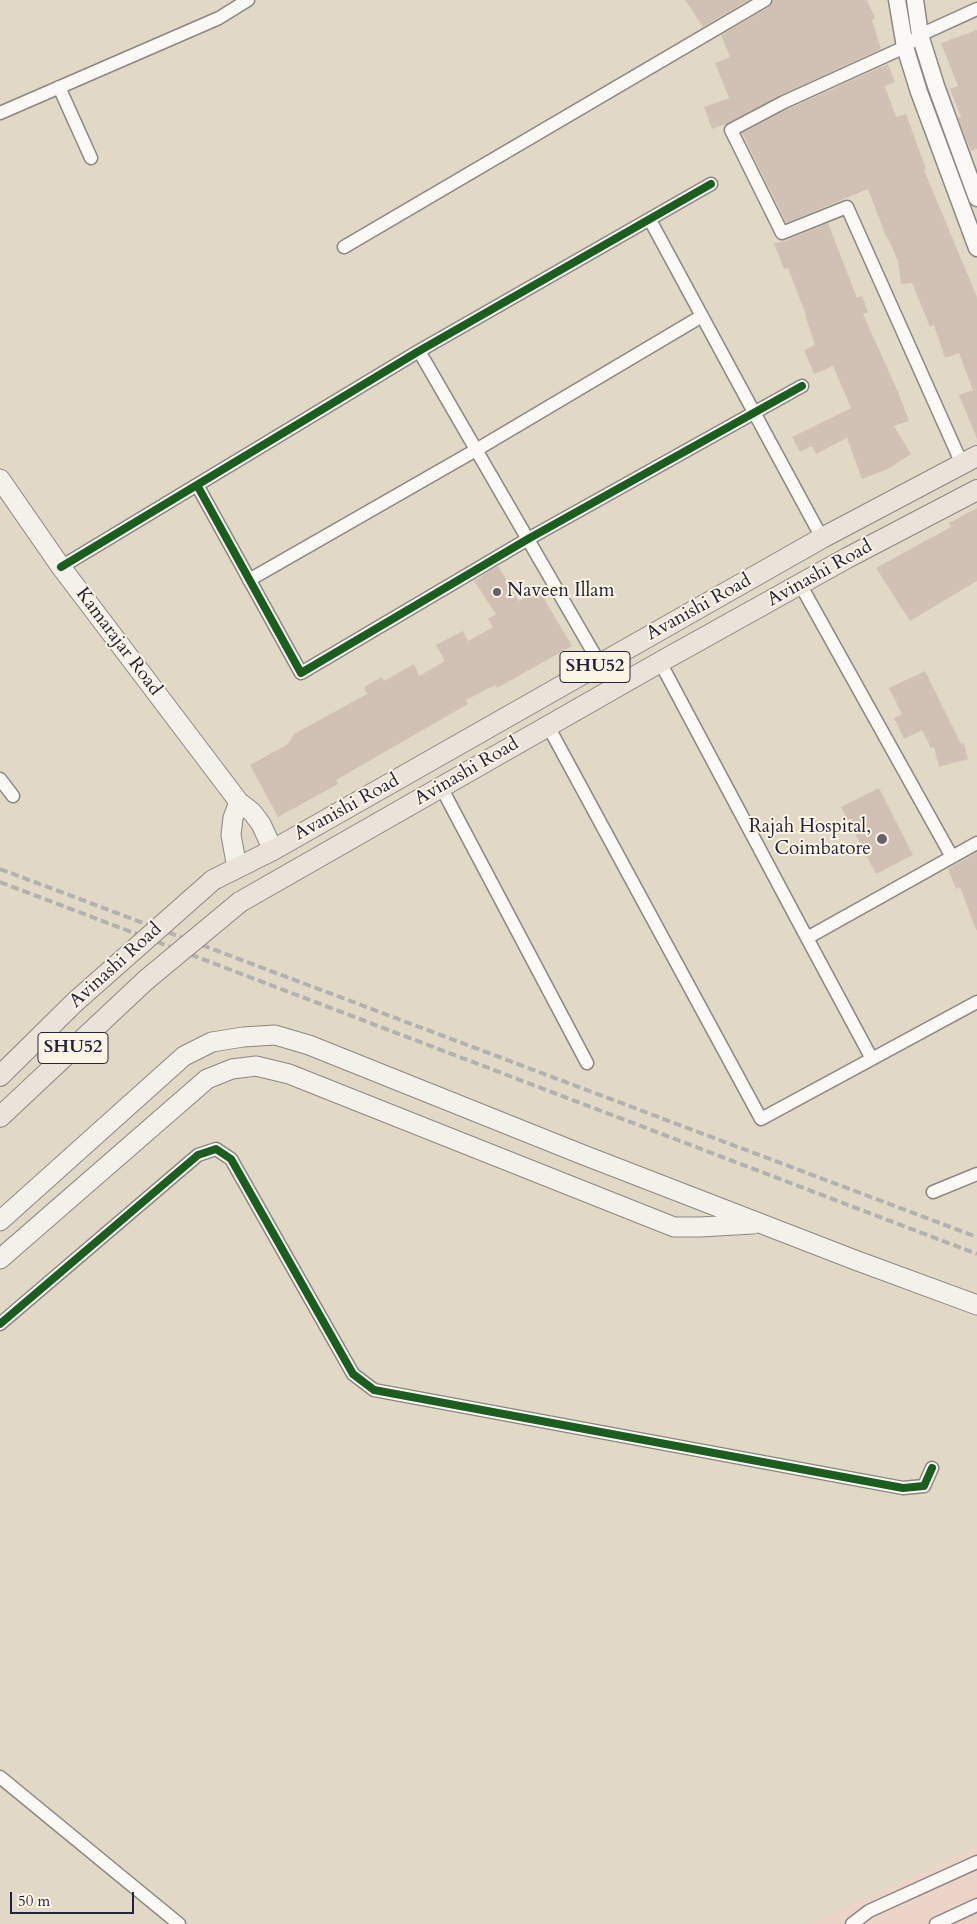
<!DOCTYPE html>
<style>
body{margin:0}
#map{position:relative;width:977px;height:1924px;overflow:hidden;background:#e1d9c6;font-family:Cardo,serif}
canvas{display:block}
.scale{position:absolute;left:10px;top:1892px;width:124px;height:22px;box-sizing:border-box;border:2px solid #22223b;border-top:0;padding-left:6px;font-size:15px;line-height:18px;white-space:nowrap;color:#22223b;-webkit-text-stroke:4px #fcf5e5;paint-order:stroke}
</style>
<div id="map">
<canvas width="977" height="1924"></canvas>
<div class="scale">50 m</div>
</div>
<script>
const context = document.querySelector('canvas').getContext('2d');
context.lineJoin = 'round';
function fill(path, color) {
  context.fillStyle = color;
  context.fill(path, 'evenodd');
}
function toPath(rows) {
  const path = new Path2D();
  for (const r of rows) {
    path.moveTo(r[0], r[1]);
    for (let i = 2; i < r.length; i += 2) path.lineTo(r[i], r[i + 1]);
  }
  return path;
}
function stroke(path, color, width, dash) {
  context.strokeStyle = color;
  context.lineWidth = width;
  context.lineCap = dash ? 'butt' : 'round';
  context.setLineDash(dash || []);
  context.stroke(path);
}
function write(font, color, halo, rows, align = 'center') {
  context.font = font + ' Cardo,serif';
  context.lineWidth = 4;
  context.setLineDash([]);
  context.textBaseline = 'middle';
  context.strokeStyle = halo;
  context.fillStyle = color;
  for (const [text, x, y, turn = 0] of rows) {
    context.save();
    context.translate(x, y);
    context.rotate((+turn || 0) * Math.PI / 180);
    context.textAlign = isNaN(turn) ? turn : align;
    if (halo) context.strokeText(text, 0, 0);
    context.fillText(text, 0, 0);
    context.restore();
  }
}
const built = toPath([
 [977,1846,977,1924,812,1924]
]);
const building = toPath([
 [685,0,749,0,703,27],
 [773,0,867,0,875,18,872,20,881,49,781,95,726,124,712,129,704,107,729,98,715,63,730,57,721,35,769,7],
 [977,30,977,149,971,151,958,118,961,117,950,89,958,86,941,43],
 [888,64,895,82,885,86,896,117,906,114,926,169,924,170,977,297,977,439,959,395,973,390,959,353,945,358,934,325,930,327,912,283,901,284,898,261,888,238,887,239,868,189,786,223,742,133,788,109],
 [828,223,857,298,862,296,868,312,863,314,898,392,909,421,894,426,911,454,888,469,862,479,847,438,816,454,812,446,800,452,792,437,851,408,833,366,814,374,804,350,815,345,805,315,806,315,788,268,784,269,774,243,785,241],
 [977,508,977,581,910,621,876,568,951,527,949,523],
 [498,566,519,601,539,590,572,646,497,688,495,685,466,700,468,704,336,780,338,784,278,817,250,765,288,744,294,734,367,694,364,687,382,677,384,681,414,664,419,676,445,661,436,645,463,631,468,641,493,627,488,619,496,614,474,581],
 [925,671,961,744,964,743,968,759,939,767,934,747,931,748,922,730,904,739,894,718,902,714,889,688],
 [879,788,913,855,876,874,841,807],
 [977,852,977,930,976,930,960,887,956,889,948,869]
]);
const minor = toPath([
 [59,87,91,158],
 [0,113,219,18,248,0],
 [650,220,822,538],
 [344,247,765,0],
 [419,351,600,664],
 [962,464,847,207,782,233,731,130,784,102,905,47,920,35,977,9],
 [197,485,301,673,528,539,802,386],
 [61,567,419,351,711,184],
 [249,580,476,450,702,316],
 [800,584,952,857],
 [660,662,807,938,977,843],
 [548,726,761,1119,977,1002],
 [0,779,13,796],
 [441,787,587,1063],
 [807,938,872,1059],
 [933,1192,977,1174],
 [0,1324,198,1155,216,1149,231,1159,353,1374,374,1390,903,1488,924,1486,932,1468],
 [0,1777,179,1924],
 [852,1924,869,1911,977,1862],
 [936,1924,977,1905]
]);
const tertiary = toPath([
 [897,0,905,47,919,92,977,248],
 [915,0,920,35,936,86,977,198]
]);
const secondary = toPath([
 [0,479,61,567,239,802,252,812,261,824,273,850],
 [237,868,231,835,233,818,239,802],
 [0,1221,184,1056,212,1042,243,1037,275,1035,309,1045,581,1154,855,1260,977,1305],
 [0,1259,207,1079,232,1069,256,1066,289,1074,674,1227,700,1227,753,1224]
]);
const primary = toPath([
 [213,880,273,850,822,538,977,456],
 [240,902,662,661,847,558,977,490],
 [0,1076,75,1002],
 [0,1117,146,980]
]);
const rail = toPath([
 [0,869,977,1237],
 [0,882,977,1254]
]);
const primaryBridge = toPath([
 [146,980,240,902],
 [75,1002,213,880]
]);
const cycleway = toPath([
 [197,485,301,673,528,539,802,386],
 [61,567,419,351,711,184],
 [0,1324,198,1155,216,1149,231,1159,353,1374,374,1390,903,1488,924,1486,932,1468]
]);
const markers = [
 [497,592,5,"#65626c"],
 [882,839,6,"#65626c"]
];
const shields = [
 [595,667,70],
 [73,1048,70]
];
const shieldNames = [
 ["SHU52",595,667],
 ["SHU52",73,1048]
];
const streetNames = [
 ["Avinashi Road",820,574,-29],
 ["Avanishi Road",699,608,-29],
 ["Kamarajar Road",118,642,53],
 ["Avinashi Road",467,772,-30],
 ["Avanishi Road",347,808,-29],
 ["Avinashi Road",116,966,-42]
];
const poiNames = [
 ["Naveen Illam",507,592],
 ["Rajah Hospital,",871,828,"right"],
 ["Coimbatore",871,850,"right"]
];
fill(built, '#edd4c8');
fill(building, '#d1c1b4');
stroke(minor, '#8b8681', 15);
stroke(tertiary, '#8b8681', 19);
stroke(secondary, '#8b8681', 21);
stroke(primary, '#8b8681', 22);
stroke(minor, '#faf9f6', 12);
stroke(tertiary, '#faf9f6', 16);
stroke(secondary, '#f4f1eb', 19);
stroke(primary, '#ebe3da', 20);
stroke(rail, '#b2b1b2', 4, [8, 4]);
stroke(primaryBridge, '#8b8681', 22, []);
stroke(primaryBridge, '#ebe3da', 20);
stroke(cycleway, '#1b5e20', 8);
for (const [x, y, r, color] of markers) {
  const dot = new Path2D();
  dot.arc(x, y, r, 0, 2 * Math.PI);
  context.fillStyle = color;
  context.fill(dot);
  stroke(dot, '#fcf5e5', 2);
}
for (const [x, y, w] of shields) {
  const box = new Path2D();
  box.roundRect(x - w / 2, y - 15.5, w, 31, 4);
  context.fillStyle = '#fcf5e5';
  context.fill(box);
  stroke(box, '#22223b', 1);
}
write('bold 18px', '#22223b', null, shieldNames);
write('19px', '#22223b', '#fcf5e5', streetNames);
write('19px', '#22223b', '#fcf5e5', poiNames, 'left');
</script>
